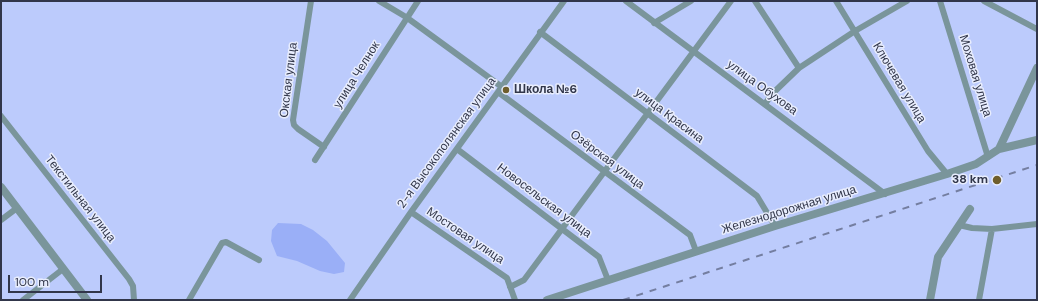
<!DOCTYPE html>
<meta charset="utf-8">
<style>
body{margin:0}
#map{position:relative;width:1038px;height:301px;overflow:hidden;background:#bccbfc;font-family:"DM Sans",sans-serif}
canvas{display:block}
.frame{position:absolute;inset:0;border:2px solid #31364a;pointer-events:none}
.scale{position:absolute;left:8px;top:275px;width:94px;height:18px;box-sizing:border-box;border:2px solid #31364a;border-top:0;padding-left:5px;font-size:12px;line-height:14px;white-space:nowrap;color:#31364a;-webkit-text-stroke:3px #e8edfd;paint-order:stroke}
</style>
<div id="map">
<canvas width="1038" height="301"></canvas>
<div class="frame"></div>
<div class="scale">100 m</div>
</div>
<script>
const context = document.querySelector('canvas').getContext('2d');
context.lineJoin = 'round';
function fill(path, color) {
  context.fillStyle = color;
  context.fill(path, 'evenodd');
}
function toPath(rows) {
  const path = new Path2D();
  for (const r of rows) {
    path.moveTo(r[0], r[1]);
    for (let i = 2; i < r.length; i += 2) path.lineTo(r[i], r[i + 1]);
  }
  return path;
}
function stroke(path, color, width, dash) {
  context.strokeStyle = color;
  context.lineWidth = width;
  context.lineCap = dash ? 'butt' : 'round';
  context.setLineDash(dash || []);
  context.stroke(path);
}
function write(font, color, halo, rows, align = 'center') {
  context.font = font + ' "DM Sans",sans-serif';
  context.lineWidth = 3;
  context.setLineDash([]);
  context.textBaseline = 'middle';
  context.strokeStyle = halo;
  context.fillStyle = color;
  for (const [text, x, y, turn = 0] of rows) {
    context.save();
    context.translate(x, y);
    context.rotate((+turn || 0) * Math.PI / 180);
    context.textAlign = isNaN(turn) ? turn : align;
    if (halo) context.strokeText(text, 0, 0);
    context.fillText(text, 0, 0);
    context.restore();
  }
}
const water = toPath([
 [278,223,301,224,313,230,327,241,345,263,344,272,334,274,320,271,297,261,277,256,271,241,272,230]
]);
const minor = toPath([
 [311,1,293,120,294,125,298,129,324,147],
 [379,1,406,17,502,87],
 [626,1,885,194],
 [755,1,799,68],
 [836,1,928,151,947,174],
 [940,1,988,157],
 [984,1,1037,29],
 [654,23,691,1],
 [540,32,757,196,775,226],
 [498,92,690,235,696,251],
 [765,104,772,94,799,68,855,31,907,1],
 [1,116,129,279,133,286,134,300],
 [457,149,599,257,608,280],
 [315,160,418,1],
 [411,212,507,278,515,300],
 [1,220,17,208],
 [959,225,972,228,992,229,1037,224],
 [510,287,524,280,731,1],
 [23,300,63,269],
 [189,300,222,243,226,242,259,260],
 [350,300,411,212,564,1],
 [979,300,992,229]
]);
const tertiary = toPath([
 [999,149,1037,68],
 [1,187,87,300],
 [547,300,775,226,947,174,976,164,999,149,1037,140],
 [930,300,938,257,970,209]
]);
const rail = toPath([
 [623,300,1037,165]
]);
const markers = [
 [506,90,4,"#6f5e2c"],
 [997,180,5,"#6f5e2c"]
];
const streetNames = [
 ["улица Челнок",357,75,-58],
 ["Моховая улица",975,76,73],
 ["Окская улица",289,80,-83],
 ["Ключевая улица",899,83,59],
 ["улица Обухова",762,88,36],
 ["улица Красина",669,116,37],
 ["2-я Высокополянская улица",447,143,-54],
 ["Озёрская улица",607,160,37],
 ["Текстильная улица",80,199,52],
 ["Новосельская улица",544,201,37],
 ["Железнодорожная улица",789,210,-17],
 ["Мостовая улица",465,236,34]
];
const poiNames = [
 ["Школа №6",514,90],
 ["38 km",988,180,"right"]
];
fill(water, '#9aaff7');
stroke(minor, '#7a959b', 6);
stroke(tertiary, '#7a959b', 8);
stroke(rail, '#747ea0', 2, [7, 7]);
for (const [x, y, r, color] of markers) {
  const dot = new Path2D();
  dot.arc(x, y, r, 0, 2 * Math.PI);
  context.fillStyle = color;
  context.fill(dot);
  stroke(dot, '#e8edfd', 1.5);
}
write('12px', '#31364a', '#e8edfd', streetNames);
write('bold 12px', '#31364a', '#e8edfd', poiNames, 'left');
</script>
